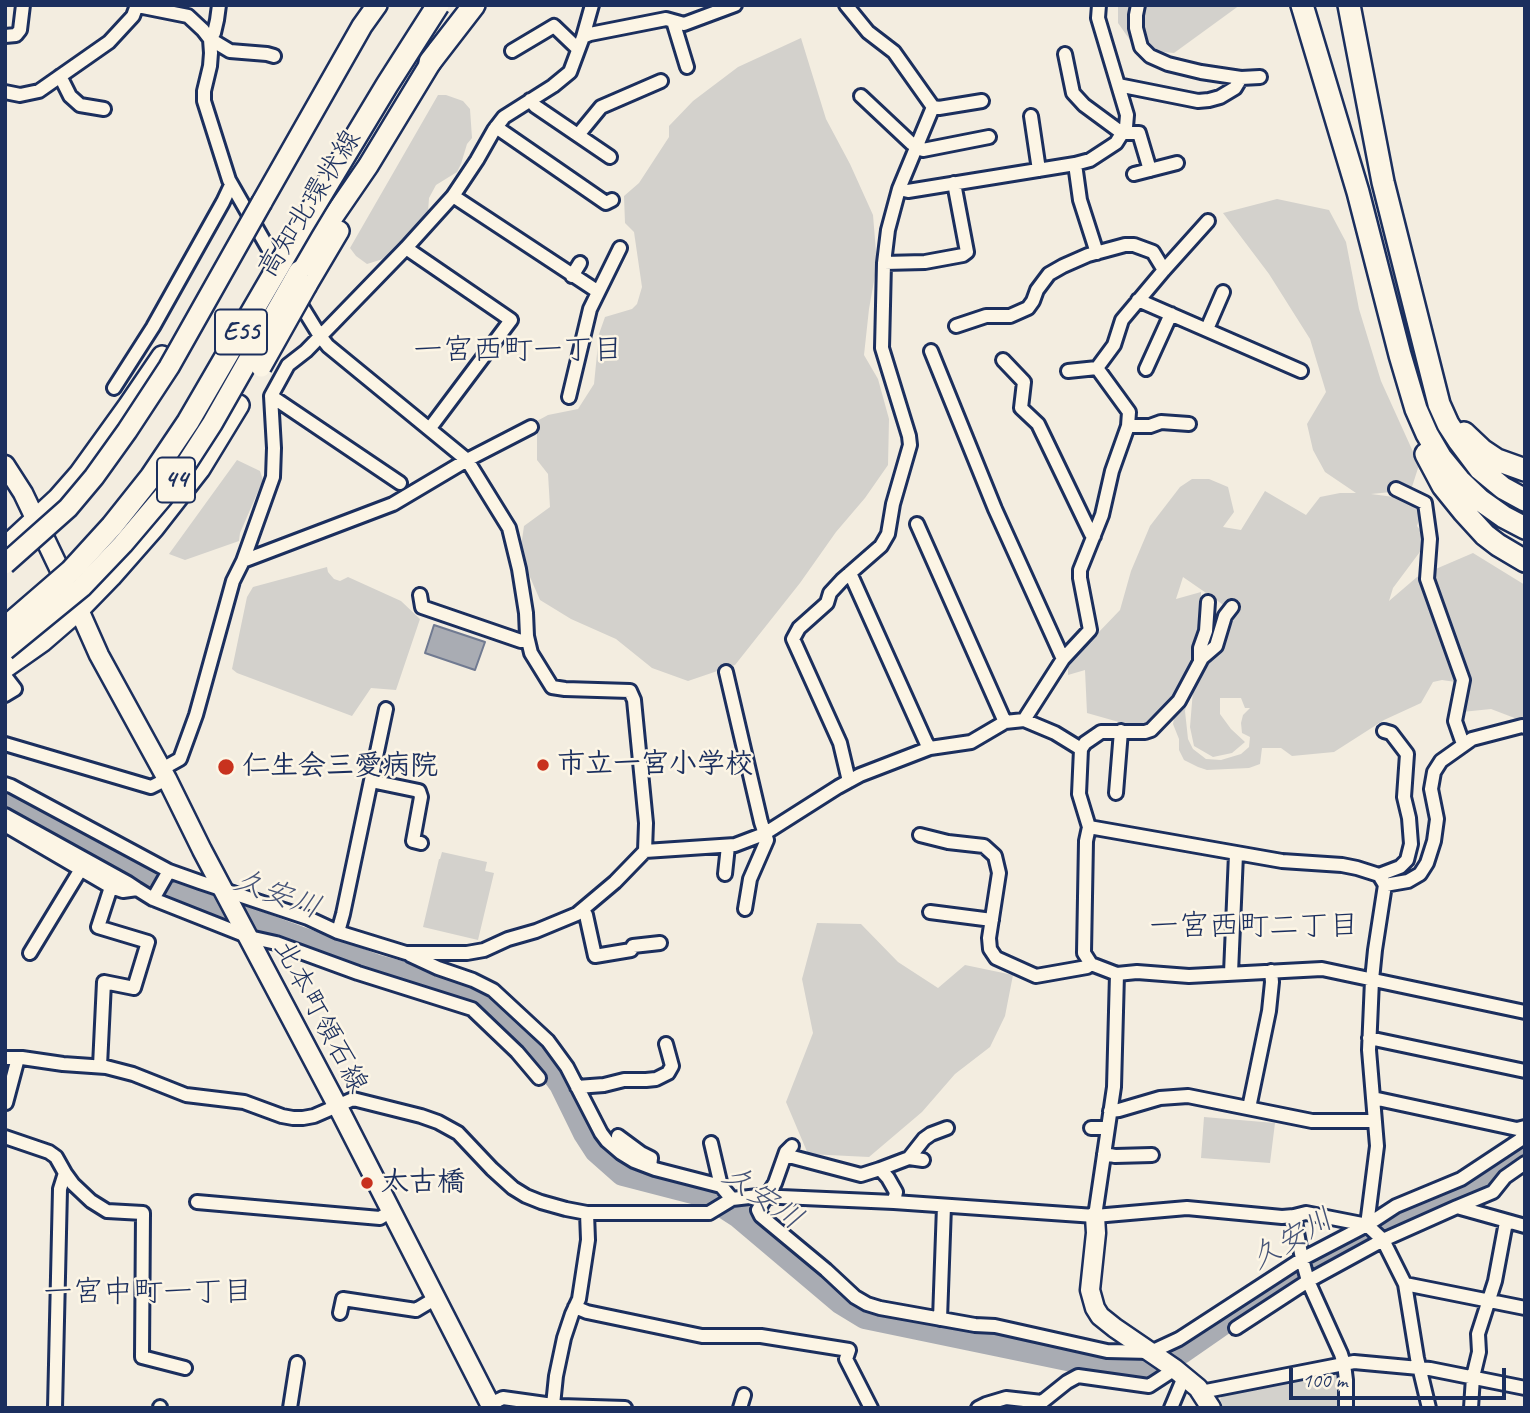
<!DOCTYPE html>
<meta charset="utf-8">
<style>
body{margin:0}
#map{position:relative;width:1530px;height:1413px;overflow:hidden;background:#f3ede0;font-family:Caveat,sans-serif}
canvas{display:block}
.frame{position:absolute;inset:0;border:7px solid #1b2f5e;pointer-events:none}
.scale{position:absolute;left:1289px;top:1368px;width:217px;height:32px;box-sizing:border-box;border:4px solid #1b2f5e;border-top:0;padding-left:9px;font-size:21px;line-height:24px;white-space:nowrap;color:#1b2f5e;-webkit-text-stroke:5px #fcf5e5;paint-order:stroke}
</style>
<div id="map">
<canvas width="1530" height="1413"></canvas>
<div class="frame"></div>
<div class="scale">100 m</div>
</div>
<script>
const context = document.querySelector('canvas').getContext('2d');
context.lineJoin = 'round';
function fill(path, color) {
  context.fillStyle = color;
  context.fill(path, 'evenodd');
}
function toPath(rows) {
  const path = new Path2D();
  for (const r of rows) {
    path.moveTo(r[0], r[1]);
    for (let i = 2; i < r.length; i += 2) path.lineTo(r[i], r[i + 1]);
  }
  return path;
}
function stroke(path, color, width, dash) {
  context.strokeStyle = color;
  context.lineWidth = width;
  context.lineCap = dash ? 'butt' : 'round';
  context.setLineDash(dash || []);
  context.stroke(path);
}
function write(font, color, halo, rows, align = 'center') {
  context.font = font + ' Caveat,"Klee One",sans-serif';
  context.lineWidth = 5;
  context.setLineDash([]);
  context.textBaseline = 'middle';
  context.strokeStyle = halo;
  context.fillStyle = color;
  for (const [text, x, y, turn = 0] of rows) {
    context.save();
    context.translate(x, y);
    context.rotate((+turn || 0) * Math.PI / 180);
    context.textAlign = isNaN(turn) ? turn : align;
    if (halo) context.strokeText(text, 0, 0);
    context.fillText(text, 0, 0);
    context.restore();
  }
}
const green = toPath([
 [1118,5,1240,5,1174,53,1137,50,1118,23],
 [801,38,826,119,850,164,873,215,877,264,869,309,864,355,878,379,889,419,888,465,865,498,836,532,800,583,735,665,688,681,652,668,616,639,571,619,540,600,520,554,524,526,550,507,548,474,537,460,537,421,548,415,578,409,594,384,599,334,605,317,632,309,637,304,642,287,634,232,625,223,624,196,639,183,669,137,669,126,693,101,738,67],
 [438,95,446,95,463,101,470,109,472,138,467,144,461,164,457,172,436,185,429,198,428,212,386,258,367,264,356,256,350,248],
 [1277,199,1329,210,1346,242,1359,309,1381,381,1419,465,1411,490,1371,494,1394,497,1415,501,1423,507,1417,526,1428,541,1393,588,1389,601,1417,577,1473,553,1525,585,1525,722,1491,709,1462,712,1469,684,1442,680,1433,682,1421,703,1384,720,1334,752,1292,756,1281,748,1262,748,1260,764,1249,768,1207,770,1198,767,1184,760,1179,750,1179,739,1173,724,1175,713,1185,701,1187,702,1185,711,1188,739,1193,749,1206,759,1221,760,1241,754,1249,747,1250,737,1242,733,1241,723,1243,715,1250,708,1245,708,1241,698,1220,698,1220,714,1231,729,1245,742,1232,753,1213,757,1194,746,1190,727,1194,678,1235,613,1183,577,1176,599,1201,592,1201,627,1193,666,1171,703,1140,728,1087,713,1085,670,1068,675,1068,667,1073,659,1120,610,1131,571,1150,526,1180,487,1192,479,1209,479,1228,487,1234,512,1223,527,1241,530,1265,491,1306,515,1320,497,1340,493,1356,493,1325,472,1313,450,1307,424,1326,392,1310,339,1269,274,1223,213],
 [237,460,260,471,263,480,240,533,239,541,185,560,169,554],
 [327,567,328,572,334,579,340,581,348,577,401,601,420,619,396,690,371,688,352,716,237,673,232,669,247,597,253,587],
 [442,852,487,862,485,871,494,873,478,940,423,927,439,859,440,859],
 [817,923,861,924,898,962,938,988,965,965,1013,975,1005,1016,990,1047,955,1074,922,1112,869,1157,808,1154,786,1102,813,1033,802,979],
 [1204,1117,1275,1123,1270,1163,1201,1158],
 [1334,1372,1340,1374,1340,1408,1224,1408,1220,1400,1222,1395]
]);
const water = toPath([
 [434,625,485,642,475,670,425,653,434,625]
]);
const river = toPath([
 [5,802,150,880,198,902,375,967,460,990,482,999,506,1019,545,1061,562,1084,586,1133,597,1150,623,1173,708,1195,739,1215,842,1302,865,1316,1106,1366,1125,1370,1140,1368,1181,1351,1292,1274,1357,1242,1393,1220,1456,1192,1525,1151]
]);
const street = toPath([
 [219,5,217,20,214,33,210,39,230,51,267,54,274,56],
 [846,5,868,32,894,52,933,107,899,189],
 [1138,5,1136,15,1136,28,1141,47,1150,56,1168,64,1201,72,1241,78,1260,77],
 [138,6,188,16,203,30,210,39,211,53,210,66,204,91,204,101,229,180,280,269],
 [673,21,687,67],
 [5,36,16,35,20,30,23,5],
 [583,37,592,5],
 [512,51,554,26,578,49],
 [1065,54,1073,93,1084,105,1122,133,1139,133,1150,170],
 [60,76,70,96,80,105,104,109],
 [1118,85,1198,101,1209,100,1220,97,1235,88,1241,78],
 [5,92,20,95,39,91,109,42,133,16,137,5],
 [861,96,911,143,923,150,989,137],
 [530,100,535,106,610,157],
 [933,107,939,108,982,101],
 [1031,116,1039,170],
 [496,127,606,203,612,200],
 [578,135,601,107,661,81],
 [1075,164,1090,160,1116,143,1126,127,1127,115,1098,18,1099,5],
 [1134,174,1177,163],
 [453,196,597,291],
 [406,248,511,320,430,428],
 [884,263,925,262,963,255,967,252,954,183],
 [572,276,580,263],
 [296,297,320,336,328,346,467,460,509,528,519,569,526,613,527,636,531,653,552,687,565,689,630,691,634,700,646,823,645,851],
 [1138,300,1301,371],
 [956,326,986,316,1010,316,1028,308,1033,301,1037,290,1049,274,1063,266,1088,255,1125,245,1134,245,1153,252,1164,270],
 [1207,329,1223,292],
 [931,351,995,509,1063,659],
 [1003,360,1024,382,1021,408,1038,424,1091,534,1094,536],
 [1146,369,1171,314],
 [1068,371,1097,368],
 [114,388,153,327,223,202,231,185],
 [271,396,400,483],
 [569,397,590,309,620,248],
 [1128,426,1150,426,1161,422,1189,424],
 [1396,489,1425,503,1430,539,1427,579,1463,680,1455,721,1463,744],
 [917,524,1005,722],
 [243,561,393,504,467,460,531,427],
 [850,573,926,742,930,748],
 [420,595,422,607,521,641,528,641],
 [1200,662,1200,648,1206,631,1208,602],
 [726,672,761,822,767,840,750,879,745,909],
 [5,676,15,689,5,695],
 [1024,720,1063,659,1090,630,1080,578,1080,570,1102,515,1112,471,1128,426,1129,412,1097,368,1114,345,1122,320,1164,270,1208,221],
 [5,744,151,787,167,779],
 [1081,749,1085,743,1101,732,1145,732,1151,730,1179,701,1202,658,1216,646,1225,616,1232,607],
 [162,769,180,759,196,715,233,581,243,561,273,477,274,448,271,396,288,365,306,351,406,248,453,196,477,160,494,130,504,117,553,86,570,72,583,37,590,34,666,19,684,24,735,5],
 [371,781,419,791,421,797,413,841,421,843],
 [849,781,840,743,793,639,799,628,827,603,830,593,842,580,881,546,888,534,893,504,910,445,909,436,882,348,884,263,888,230,899,189,908,191,1075,164,1080,200,1097,253],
 [5,784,11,786,169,871,200,882,308,918,338,932,406,953,467,953,484,950,508,939,536,931,577,914,615,882,645,851,735,845,764,834,838,787,860,775,930,748,971,742,1005,722,1024,720,1055,733,1081,749,1079,794,1089,827,1086,841,1084,953,1091,964,1117,974,1137,972,1189,976,1322,969,1525,1012],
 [1116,793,1121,731],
 [5,815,128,883,137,889,153,899,249,937,276,943,358,973,472,1009,517,1052,539,1078],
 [5,825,111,887],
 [1089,827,1282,861,1342,865,1357,868,1379,875,1385,885,1375,950,1372,980,1369,1050,1377,1146,1367,1225],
 [920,835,948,842,984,846,995,856,999,873,989,938,990,949,996,958,1036,976,1087,967,1091,964],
 [725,874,728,846],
 [1379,875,1400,867,1407,860,1411,844,1409,818,1404,797,1407,754,1391,733,1384,731],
 [1385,885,1408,881,1420,874,1427,863,1434,841,1437,819,1431,789,1434,772,1441,761,1472,739,1522,726,1525,727],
 [153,899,169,871],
 [583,910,586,915,595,956,631,950,633,946,660,943],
 [930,912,992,920],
 [338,932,343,914,386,709],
 [30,953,81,869],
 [410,955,438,968,473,980,493,990,548,1041,567,1067,601,1133,607,1141,621,1153,634,1161,655,1169,721,1186,732,1199],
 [1231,973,1236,854],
 [1369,1038,1525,1071],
 [5,1058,22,1058,63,1064,106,1067,133,1074,186,1095,244,1102,282,1116,293,1118,303,1118,314,1116,353,1099,421,1116,438,1122,458,1133,492,1169,513,1188,526,1196,541,1202,566,1209,587,1213,709,1213,732,1199,758,1196,894,1202,1095,1216,1187,1208,1282,1217,1294,1216,1306,1213,1367,1225,1383,1240,1405,1284,1417,1358,1429,1408],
 [100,1066,104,982,134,988,148,942,98,927,111,887,123,891,137,889],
 [577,1087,604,1085,624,1080,646,1080,656,1079,668,1073,672,1066,666,1044],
 [1373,1098,1517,1129,1525,1127],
 [6,1103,18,1058],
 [1249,1108,1269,1011,1272,982,1271,971],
 [1110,1111,1119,1110,1160,1098,1188,1096,1312,1121,1375,1121],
 [1091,1128,1108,1128],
 [618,1136,641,1153,651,1158,650,1167],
 [5,1137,49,1152,56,1157,65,1173,60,1189,55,1408],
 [711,1143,721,1186],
 [792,1146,786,1152,775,1183,758,1210,761,1216,826,1270,855,1297,867,1304,880,1308,975,1325,995,1326,1107,1351,1151,1352,1179,1339,1302,1259,1367,1225,1396,1206,1461,1179,1520,1140,1525,1133],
 [1104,1154,1115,1156,1152,1155],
 [785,1155,861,1175,880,1169],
 [909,1158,923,1160],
 [65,1173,73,1184,91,1201,107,1211,143,1213,142,1357,185,1368],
 [197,1202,380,1218,391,1211],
 [894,1202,896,1192,888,1178,880,1169,909,1158,924,1139,931,1134,947,1128],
 [1457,1207,1493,1192,1505,1177,1525,1163],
 [1095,1216,1114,1087,1117,974],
 [1294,1216,1302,1259,1308,1281,1341,1354,1344,1364,1346,1380,1346,1408],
 [1405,1284,1525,1308],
 [575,1307,587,1312,702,1336,761,1336,849,1350,846,1359,871,1408],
 [340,1313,343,1299,416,1310,436,1298],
 [940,1319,944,1206],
 [1236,1328,1308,1281,1383,1240,1457,1207,1525,1226],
 [1201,1392,1354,1362,1430,1369,1525,1388],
 [490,1404,503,1398,560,1406,625,1408],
 [553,1405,556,1376,564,1338,572,1314,579,1299,588,1240,587,1213],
 [160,1408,160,1407],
 [290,1408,297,1363],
 [740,1408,744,1395],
 [978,1408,986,1404,1006,1398,1042,1402,1067,1382,1078,1376,1149,1386,1175,1369],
 [1171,1408,1184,1377],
 [1471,1408,1473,1377,1479,1352,1478,1334,1495,1281,1506,1222]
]);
const secondary = toPath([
 [5,465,23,493,79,610,99,655,167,779,202,850,337,1105,492,1408],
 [1095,1216,1096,1233,1090,1290,1095,1308,1100,1316,1115,1328,1175,1369,1198,1388,1211,1408]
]);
const primary = toPath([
 [262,202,362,26,377,5],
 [299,271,333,217,368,166,439,49],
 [307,285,339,231],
 [5,547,58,498,79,474,128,406,162,356],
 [5,668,42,642,79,610,111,577,154,528,200,469,239,405]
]);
const highway = toPath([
 [1302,5,1358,192,1400,355,1416,409,1427,434,1441,458,1459,480,1480,500,1504,517,1525,528],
 [1349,5,1383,182,1439,404,1448,424,1459,441,1480,469,1503,488,1525,500],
 [430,62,474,5],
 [1464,433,1482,450,1497,460,1525,470],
 [1426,454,1443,486,1464,512,1485,535,1498,545,1525,561]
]);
const primaryBridge = toPath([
 [261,367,307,285],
 [5,564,68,508,94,477,127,431,169,367,262,202],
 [5,650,82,587,123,544,162,498,179,475,212,424,299,271]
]);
const highwayBridge = toPath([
 [5,628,71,571,112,526,151,477,188,422,302,226,387,85,438,5]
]);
const markers = [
 [543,765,7,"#c8321e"],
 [226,767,9,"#c8321e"],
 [367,1183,7,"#c8321e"]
];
const shields = [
 [241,332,52],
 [176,480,38]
];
const shieldNames = [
 ["E55",241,332],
 ["44",176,480]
];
const streetNames = [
 ["高知北環状線",310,204,-58],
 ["北本町領石線",320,1017,62]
];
const poiNames = [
 ["市立一宮小学校",557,765],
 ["仁生会三愛病院",242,767],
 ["太古橋",381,1183]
];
const neighbourhoodNames = [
 ["一宮西町一丁目",518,351],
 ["一宮西町二丁目",1254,927],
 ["一宮中町一丁目",148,1293]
];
const waterNames = [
 ["久安川",277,895,20],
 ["久安川",762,1198,35],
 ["久安川",1292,1240,-30]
];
fill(green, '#d3d1cc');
fill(water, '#a9acb3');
stroke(water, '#707a91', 2);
stroke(river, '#a9acb3', 26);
stroke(street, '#1b2f5e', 18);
stroke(secondary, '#1b2f5e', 23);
stroke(primary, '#1b2f5e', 24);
stroke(highway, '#1b2f5e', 26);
stroke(street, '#fcf5e5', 12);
stroke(secondary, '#fcf5e5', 18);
stroke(primary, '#fcf5e5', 19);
stroke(highway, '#fcf5e5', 21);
stroke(primaryBridge, '#1b2f5e', 24, []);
stroke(highwayBridge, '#1b2f5e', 26, []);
stroke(primaryBridge, '#fcf5e5', 19);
stroke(highwayBridge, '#fcf5e5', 21);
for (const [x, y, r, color] of markers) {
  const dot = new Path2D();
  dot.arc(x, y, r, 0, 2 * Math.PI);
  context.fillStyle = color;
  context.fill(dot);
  stroke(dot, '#fcf5e5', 2.5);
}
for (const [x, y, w] of shields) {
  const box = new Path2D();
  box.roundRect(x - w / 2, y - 22.5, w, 45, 5);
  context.fillStyle = '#fcf5e5';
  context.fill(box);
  stroke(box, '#1b2f5e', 2);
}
write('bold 26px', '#1b2f5e', null, shieldNames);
write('28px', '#1b2f5e', '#fcf5e5', streetNames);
write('bold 28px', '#1b2f5e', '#fcf5e5', poiNames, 'left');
write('30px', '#1b2f5e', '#fcf5e5', neighbourhoodNames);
write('italic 30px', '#465478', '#fcf5e5', waterNames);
</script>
